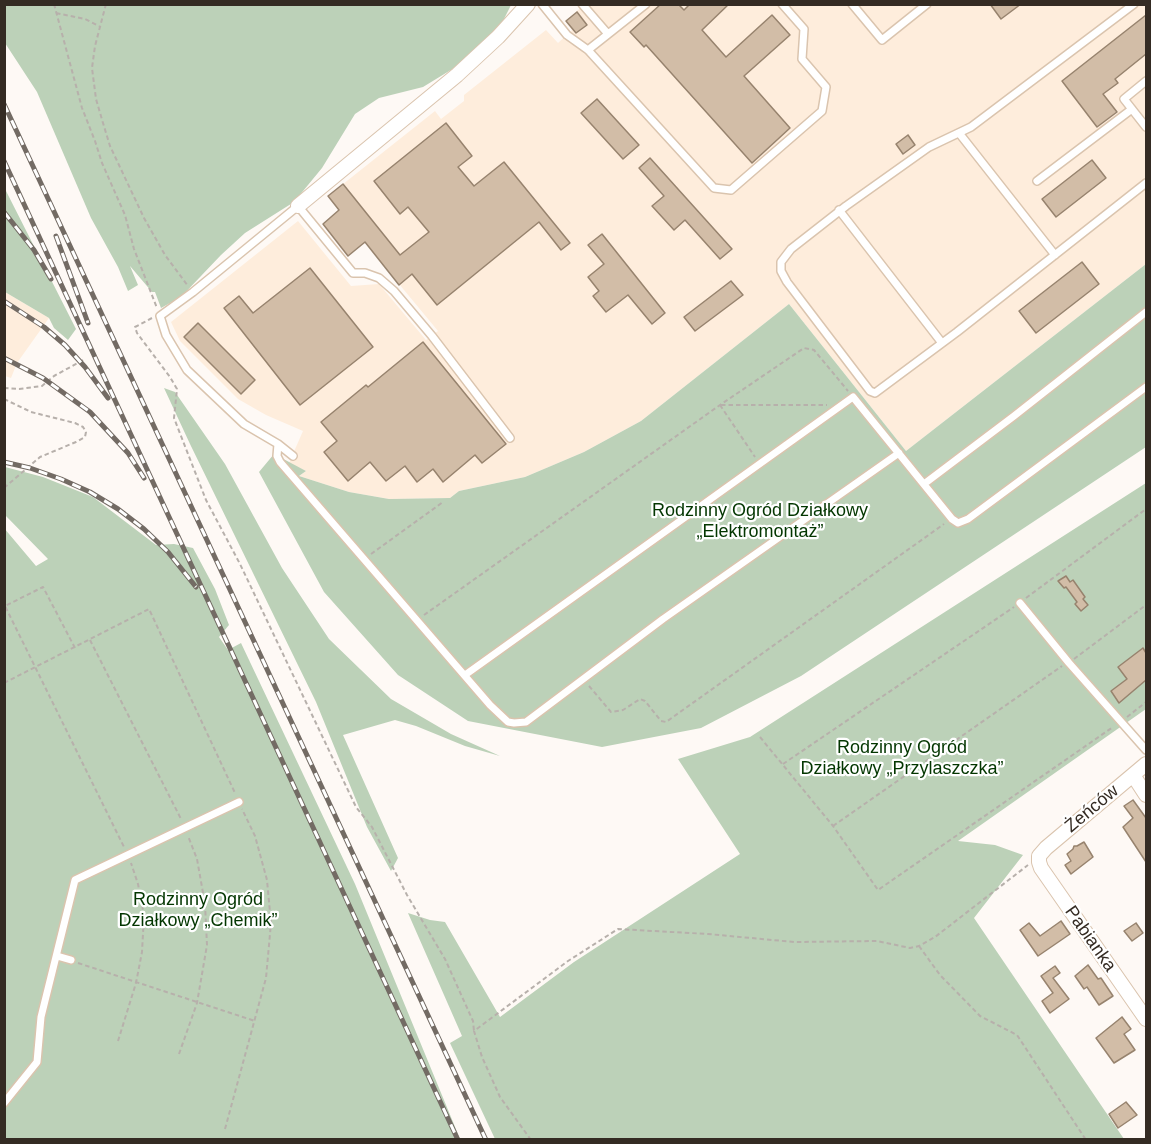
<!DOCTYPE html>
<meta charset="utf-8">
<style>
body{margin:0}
#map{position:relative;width:1151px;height:1144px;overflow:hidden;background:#fef9f5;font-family:Helvetica,sans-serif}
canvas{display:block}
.frame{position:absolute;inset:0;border:6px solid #342b23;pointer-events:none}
</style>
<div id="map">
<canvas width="1151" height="1144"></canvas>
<div class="frame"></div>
</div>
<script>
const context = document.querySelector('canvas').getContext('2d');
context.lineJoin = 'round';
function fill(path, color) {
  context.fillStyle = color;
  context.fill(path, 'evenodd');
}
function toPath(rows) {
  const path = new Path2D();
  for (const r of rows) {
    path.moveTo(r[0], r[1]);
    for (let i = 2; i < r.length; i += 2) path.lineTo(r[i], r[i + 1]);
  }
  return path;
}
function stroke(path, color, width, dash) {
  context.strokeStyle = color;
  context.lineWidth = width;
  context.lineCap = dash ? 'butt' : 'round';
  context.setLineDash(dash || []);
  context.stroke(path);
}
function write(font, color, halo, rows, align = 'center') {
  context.font = font + ' Helvetica,sans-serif';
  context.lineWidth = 4.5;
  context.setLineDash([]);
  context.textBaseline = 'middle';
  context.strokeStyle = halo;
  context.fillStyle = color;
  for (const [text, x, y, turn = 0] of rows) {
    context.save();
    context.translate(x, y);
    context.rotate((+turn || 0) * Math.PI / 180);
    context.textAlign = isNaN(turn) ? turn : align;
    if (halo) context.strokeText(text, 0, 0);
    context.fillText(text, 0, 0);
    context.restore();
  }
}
const built = toPath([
 [624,4,625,6,628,4,1146,5,1146,264,906,451,789,304,641,421,584,452,525,477,459,491,450,498,389,499,349,492,299,476,306,471,289,463,303,431,266,415,238,399,180,341,171,322,298,221,351,286,379,284,426,340,438,331,365,243,348,256,323,224,339,210,328,196,435,111,441,119,464,101,464,95,546,30,558,43,572,30,565,21,584,5],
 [5,292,49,318,17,363,11,378,5,376]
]);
const green = toPath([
 [4,5,511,5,501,25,459,65,423,87,379,98,355,114,322,168,294,202,245,233,221,255,181,297,161,308,155,292,152,292,130,266,138,285,128,291,118,267,91,218,37,92,5,43],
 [5,189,76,329,68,340,54,328,49,318,5,292],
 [1146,264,1146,447,801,676,701,728,602,747,468,721,398,675,324,592,259,472,274,454,306,471,299,476,349,492,389,499,450,498,459,491,525,477,584,452,641,421,789,304,906,451],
 [164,388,175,392,225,464,282,568,329,639,391,699,451,734,500,756,465,746,416,726,395,720,343,735,398,858,391,871,367,827,316,702,190,444],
 [5,467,43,477,93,497,156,545,174,544,193,548,215,589,229,625,219,637,228,650,241,643,355,884,460,1139,5,1139,4,528,36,566,48,559,5,515],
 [1146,483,1146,709,958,841,995,845,1023,855,974,918,1124,1139,495,1139,450,1043,462,1036,408,913,430,920,445,922,500,1017,574,962,740,854,678,759,750,737]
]);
const building = toPath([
 [661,4,678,4,684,10,690,4,729,4,702,30,726,57,772,15,790,35,744,76,790,128,752,163,646,45,644,47,630,32,661,4],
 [990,4,1021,4,1001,19,990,4],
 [577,12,587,25,576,33,566,21,577,12],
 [1146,15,1146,54,1115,79,1118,83,1103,94,1117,112,1097,127,1062,81,1146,15],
 [597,99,639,145,623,159,581,113,597,99],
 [446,123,472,156,458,167,474,186,504,162,570,243,561,250,539,222,437,305,412,274,399,285,365,242,348,256,323,224,339,210,328,196,343,184,400,255,429,232,408,207,400,214,374,181,446,123],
 [908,135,915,145,903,154,896,144,908,135],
 [650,158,732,249,720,259,685,220,674,230,652,206,664,196,639,168,650,158],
 [1092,160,1106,178,1056,217,1042,199,1092,160],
 [602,234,665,313,652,324,628,295,606,312,593,296,599,291,588,277,604,264,588,245,602,234],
 [1082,262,1099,284,1036,333,1019,311,1082,262],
 [310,268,373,347,300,405,224,308,239,296,253,313,310,268],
 [731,281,743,295,695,331,684,317,731,281],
 [198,323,255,380,241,394,184,337,198,323],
 [423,342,506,444,482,463,475,455,443,482,433,469,417,482,405,466,386,481,370,462,348,481,324,452,337,441,321,422,366,385,368,387,423,342],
 [1066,576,1070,582,1073,580,1085,597,1083,599,1088,605,1081,611,1075,604,1077,602,1066,587,1064,588,1058,581,1066,576],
 [1143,648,1146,653,1146,680,1119,703,1111,691,1127,679,1118,667,1143,648],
 [1133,800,1146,818,1146,862,1123,827,1133,818,1124,806,1133,800],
 [1084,842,1093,857,1071,874,1065,865,1071,861,1067,854,1073,849,1074,846,1077,846,1084,842],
 [1061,921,1070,934,1038,956,1020,930,1029,923,1040,936,1061,921],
 [1136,923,1143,933,1132,941,1124,931,1136,923],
 [1088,965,1098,979,1101,978,1113,996,1099,1005,1087,987,1084,989,1075,976,1088,965],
 [1055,966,1060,973,1053,978,1069,999,1050,1013,1042,1001,1053,993,1041,976,1055,966],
 [1122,1017,1131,1029,1124,1034,1135,1050,1114,1063,1096,1038,1122,1017],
 [1126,1102,1137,1115,1118,1128,1109,1114,1126,1102]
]);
const path = toPath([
 [54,4,82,108,95,141,102,163,125,215,134,249,157,308],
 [106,4,95,46,92,68,96,99,103,123,110,146,144,218,165,255,188,286],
 [56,13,85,19,99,26],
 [152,318,135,327,137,333,170,377,177,389,174,418,206,500,240,564,356,807,372,827,407,895,445,959,473,1021,474,1031],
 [4,388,19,389,42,386,54,376,85,359],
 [4,399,31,412,75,423,83,427,86,432,85,437,76,442,40,457,4,488],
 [720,405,755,457],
 [721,405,827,405],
 [371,554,443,502],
 [1026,598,1146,509],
 [424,615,720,405,804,348,814,350,848,391],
 [90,640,181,819],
 [75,648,43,587,5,606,124,847],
 [1074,659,1146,605],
 [4,683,149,609,235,793],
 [589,686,611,712,623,710,640,699,645,701,661,721,666,722,944,524],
 [1127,717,1146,702],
 [760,737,833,826,878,890,1113,727],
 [783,764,1014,607],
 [833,826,1062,666],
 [919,946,940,975,980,1016,1017,1035,1086,1140],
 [78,963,255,1021],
 [118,1041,136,983,142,952,144,915,138,884,131,863],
 [179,1054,197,1003,207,945,205,904,197,859,188,836],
 [225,1129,266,978,271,923,267,880,255,836,242,809],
 [531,1140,500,1097,482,1057,474,1031,568,961,618,929,708,934,794,942,877,941,910,948,919,946,935,937,1028,865]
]);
const service = toPath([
 [542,4,567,35,588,50,714,188,731,190,822,111,826,87,802,59,804,29,782,4],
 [582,4,608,34],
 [852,4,882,40,927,4],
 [1134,4,971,127,929,147,846,206,791,249,781,262,781,271,787,282,870,391,875,393,957,332,1146,183],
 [588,50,646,4],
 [1146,81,1124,99,1146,127],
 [959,133,1055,255],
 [1037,181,1132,109],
 [839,210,942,343],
 [510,438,432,336,394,291,379,278,365,273,353,273,298,206,193,292,160,316,166,335,187,370,244,424,278,444,277,456,280,462,490,705,508,722,514,723,526,722,663,619,899,453],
 [278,444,293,456],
 [924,484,1014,416,1146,312],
 [1020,603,1069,663,1146,750],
 [465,675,853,397,952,519,958,523,968,519,1146,387],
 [57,956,71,960],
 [4,1103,37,1062,41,1017,75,880,239,802]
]);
const minor = toPath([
 [298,206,457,75,498,37,528,4],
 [1146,764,1046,848,1039,856,1039,862,1041,868,1146,1019],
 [1133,775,1146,795]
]);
const rail = toPath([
 [4,104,486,1140],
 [4,161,458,1140],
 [4,212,34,250,51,279],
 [56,236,88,323],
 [4,301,44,327,65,345,85,367,108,398],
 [4,358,43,378,90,412,128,453,144,478],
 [4,462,30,468,61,479,90,492,118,509,144,529,168,552,196,587]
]);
const parkNames = [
 ["Rodzinny Ogród Działkowy",760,511],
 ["„Elektromontaż”",760,532],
 ["Rodzinny Ogród",902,748],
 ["Działkowy „Przylaszczka”",902,769],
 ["Rodzinny Ogród",198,900],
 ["Działkowy „Chemik”",198,921]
];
const streetNames = [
 ["Żeńców",1092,809,-40],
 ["Pabianka",1090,939,55]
];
fill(built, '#feeddc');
fill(green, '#bcd1b8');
fill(building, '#d2bda7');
stroke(building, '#97836e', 1.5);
stroke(service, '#dac4ae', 10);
stroke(minor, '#dac4ae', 16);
stroke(path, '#b7b0ab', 2, [4.5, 3]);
stroke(service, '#fff', 7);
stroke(minor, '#fff', 14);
stroke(rail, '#736b64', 5);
stroke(rail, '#fff', 3, [9]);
write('18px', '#033600', '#fff', parkNames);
write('18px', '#342b23', '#fff', streetNames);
</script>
